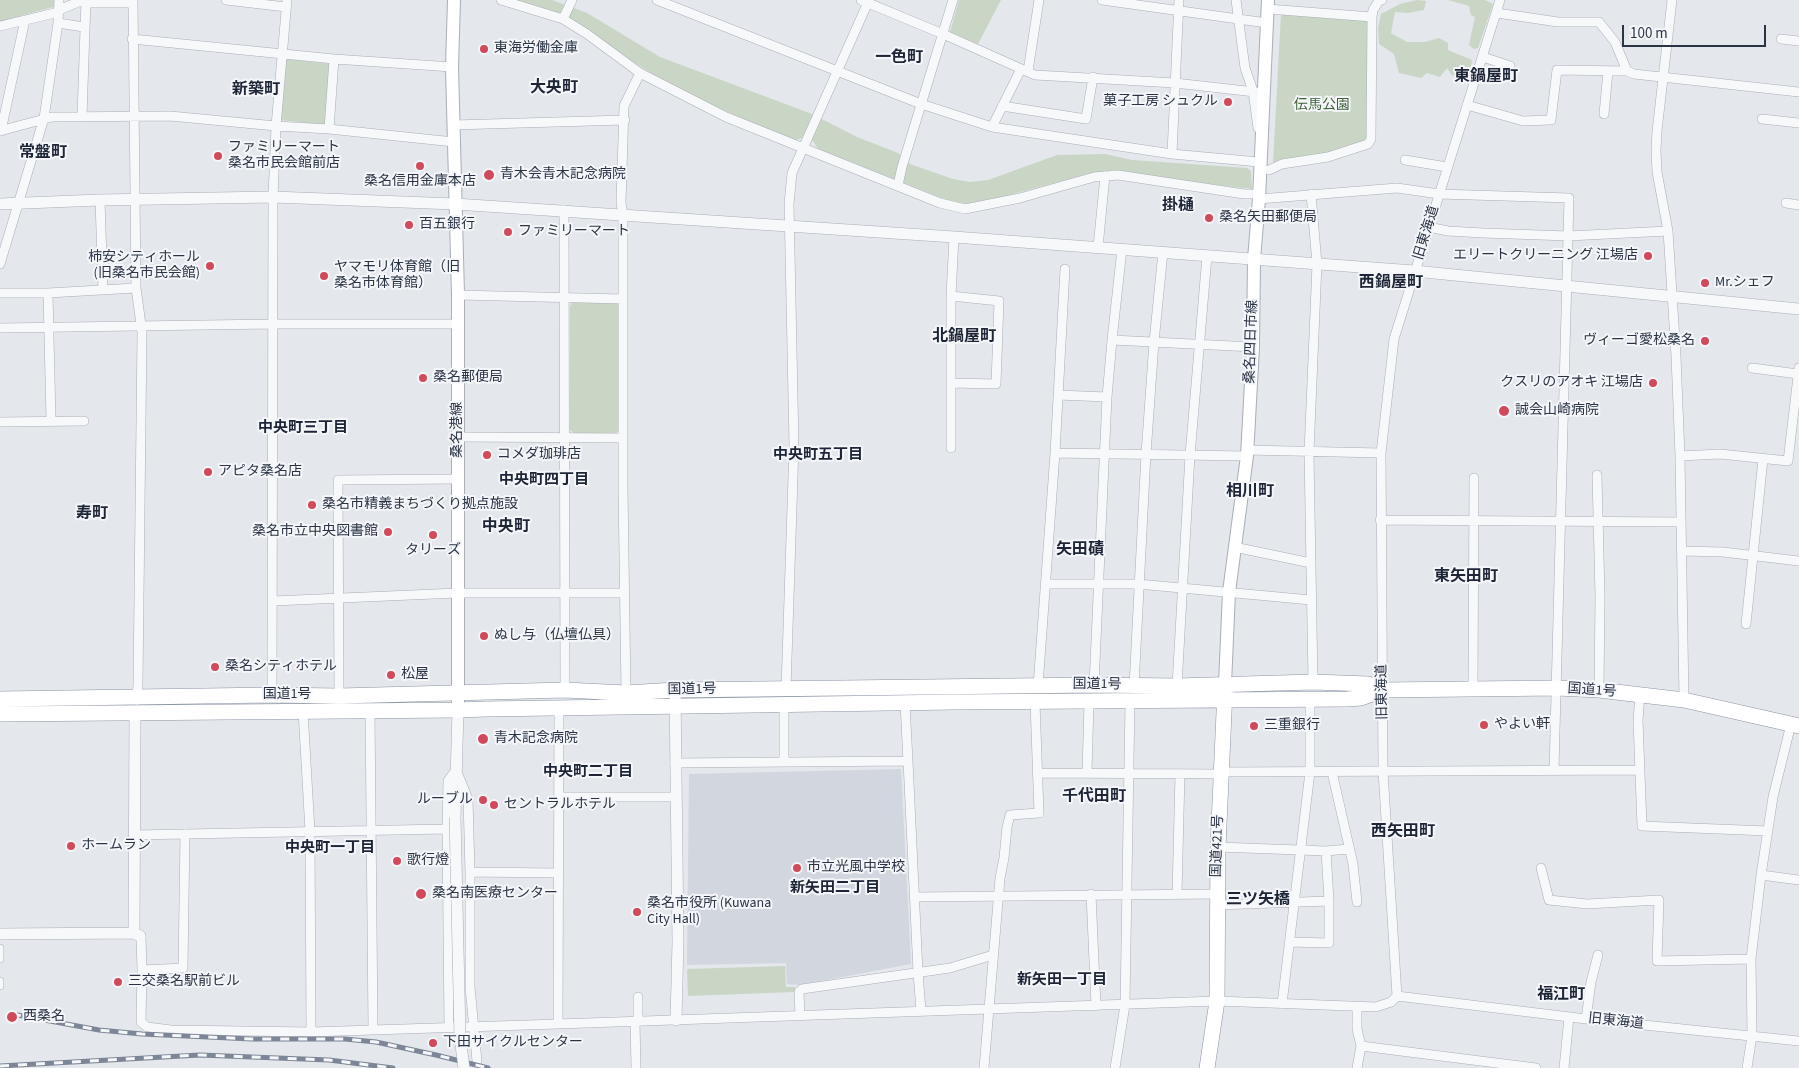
<!DOCTYPE html>
<meta charset="utf-8">
<style>
body{margin:0}
#map{position:relative;width:1799px;height:1068px;overflow:hidden;background:#e4e7ec;font-family:"Source Sans 3",sans-serif}
canvas{display:block}
.scale{position:absolute;left:1622px;top:25px;width:144px;height:22px;box-sizing:border-box;border:2px solid #2b3445;border-top:0;padding-left:6px;font-size:15px;line-height:18px;white-space:nowrap;color:#2b3445;-webkit-text-stroke:4px #f4f6f9;paint-order:stroke}
</style>
<div id="map">
<canvas width="1799" height="1068"></canvas>
<div class="scale">100 m</div>
</div>
<script>
const context = document.querySelector('canvas').getContext('2d');
context.lineJoin = 'round';
function fill(path, color) {
  context.fillStyle = color;
  context.fill(path, 'evenodd');
}
function toPath(rows) {
  const path = new Path2D();
  for (const r of rows) {
    path.moveTo(r[0], r[1]);
    for (let i = 2; i < r.length; i += 2) path.lineTo(r[i], r[i + 1]);
  }
  return path;
}
function stroke(path, color, width, dash) {
  context.strokeStyle = color;
  context.lineWidth = width;
  context.lineCap = dash ? 'butt' : 'round';
  context.setLineDash(dash || []);
  context.stroke(path);
}
function write(font, color, halo, rows, align = 'center') {
  context.font = font + ' "Source Sans 3","Noto Sans JP",sans-serif';
  context.lineWidth = 4;
  context.setLineDash([]);
  context.textBaseline = 'middle';
  context.strokeStyle = halo;
  context.fillStyle = color;
  for (const [text, x, y, turn = 0] of rows) {
    context.save();
    context.translate(x, y);
    context.rotate((+turn || 0) * Math.PI / 180);
    context.textAlign = isNaN(turn) ? turn : align;
    if (halo) context.strokeText(text, 0, 0);
    context.fillText(text, 0, 0);
    context.restore();
  }
}
const built = toPath([
 [901,769,911,964,800,985,787,984,786,963,687,965,689,774]
]);
const green = toPath([
 [0,0,56,0,54,7,0,21],
 [514,0,552,0,587,13,660,57,812,114,857,137,898,153,910,164,953,179,970,182,988,180,1057,155,1105,154,1132,160,1247,168,1251,171,1252,189,1174,180,1114,170,1088,174,983,202,966,204,952,202,818,149,813,141,802,138,793,141,710,104,678,90,638,65,570,18],
 [959,0,1001,0,978,44,950,32],
 [1417,0,1426,1,1424,10,1408,13,1395,12,1391,33,1407,42,1425,42,1439,38,1448,43,1448,50,1472,60,1469,78,1452,75,1447,68,1440,77,1427,73,1421,78,1399,73,1394,54,1379,44,1378,28,1381,14,1400,4],
 [1448,0,1485,0,1493,4,1478,48,1474,49,1469,45,1475,17,1471,15,1469,6],
 [1281,14,1365,19,1369,22,1366,141,1320,155,1273,163],
 [286,59,331,64,325,125,280,120],
 [573,302,616,302,619,306,619,430,616,433,574,433,570,430,570,306],
 [785,966,786,987,795,987,795,992,688,996,687,969]
]);
const pedestrian = toPath([
 [0,948,0,959],
 [0,981,0,986]
]);
const minor = toPath([
 [133,0,136,288,142,332,138,685,137,700],
 [226,0,286,7],
 [501,0,563,19,587,34,640,73,726,117,940,203,965,209,1020,198,1094,177,1118,175,1244,194,1259,194],
 [657,0,921,104,992,127,1172,154,1259,162],
 [861,0,943,34,1035,75,1175,83,1264,93],
 [1102,0,1267,23],
 [1236,0,1245,68,1253,91,1258,128],
 [1672,0,1657,131,1656,150,1657,172,1668,231,1676,356,1680,456,1684,700],
 [86,3,133,3],
 [1268,9,1372,17],
 [59,10,83,0],
 [1497,13,1558,22,1599,22,1615,42,1627,71],
 [563,19,572,0],
 [58,23,84,27],
 [0,26,59,12],
 [132,39,334,59,452,67],
 [1781,39,1799,41],
 [1483,57,1510,66],
 [1028,71,1039,0],
 [1467,105,1523,121,1551,120,1557,70,1627,71,1634,74,1799,92],
 [1002,106,1086,119,1093,77],
 [1604,114,1608,71],
 [82,116,86,0],
 [1762,119,1799,123],
 [453,125,625,120],
 [992,127,1021,69],
 [329,129,334,59],
 [0,131,52,117,170,116,276,126,329,129,454,142],
 [1,131,25,20],
 [1172,154,1179,0],
 [1405,160,1447,167],
 [1269,170,1282,164,1328,157,1368,144,1371,139,1372,17,1373,10,1379,1,1382,0],
 [898,185,902,167,953,0],
 [1311,194,1317,264,1309,452,1313,682],
 [1259,199,1397,188,1439,194,1569,198,1554,770],
 [100,200,103,290],
 [1786,203,1799,205],
 [564,210,565,690],
 [1428,227,1448,231,1483,233,1568,236,1668,231],
 [1098,247,1105,176],
 [0,264,44,118,58,23,59,0],
 [0,293,48,293,136,288],
 [48,293,51,421],
 [458,295,623,299],
 [0,328,273,324,458,324],
 [1112,340,1253,347],
 [1752,368,1798,374],
 [951,383,996,384,999,301,951,296,954,237],
 [1058,395,1107,397],
 [0,422,84,421],
 [458,437,623,438],
 [951,448,951,296],
 [1247,450,1381,453],
 [1055,453,1247,456],
 [1680,456,1720,454,1788,461,1799,368],
 [1597,475,1600,596,1599,690],
 [1380,520,1681,522],
 [1234,547,1311,563],
 [1681,551,1723,552,1799,561],
 [1045,584,1138,584,1311,600],
 [273,601,457,593,624,593],
 [1746,624,1763,459],
 [1094,685,1107,397,1112,340,1122,249],
 [1038,686,1055,453,1065,269],
 [1134,686,1146,454,1154,342,1163,252],
 [1177,686,1190,455,1207,256],
 [786,689,794,446,789,204,792,173,869,0],
 [1473,689,1474,478],
 [626,693,623,488,623,214,621,203,624,106,640,73],
 [1640,694,1638,720,1642,826,1768,831],
 [272,695,273,197,276,126,287,0],
 [339,696,338,480,458,479],
 [905,703,908,761],
 [784,705,784,761],
 [303,711,310,831,311,1032],
 [370,711,373,1029],
 [675,763,908,761,918,972,921,1011],
 [1221,772,1640,770],
 [1332,772,1353,864,1357,902],
 [1037,773,1221,774],
 [1087,773,1089,702],
 [559,797,676,797],
 [134,835,447,829],
 [1218,847,1326,851,1329,901,1329,943,1289,942],
 [1326,851,1349,849],
 [1541,868,1549,900,1587,904,1659,900,1657,961,1751,959],
 [470,872,558,873],
 [1761,875,1799,880],
 [1091,894,1096,1006],
 [1177,894,1180,774],
 [915,897,1217,894],
 [1217,905,1329,901],
 [141,937,142,970,141,1022,147,1027,171,1030,311,1032,558,1024,559,708],
 [142,970,183,968,185,834],
 [1397,996,1383,771,1381,453,1394,339,1500,0],
 [1397,996,1586,1019,1799,1041],
 [638,997,638,1021],
 [1282,1004,1310,772,1310,699],
 [1357,1008,1357,1029,1361,1046,1536,1068],
 [800,1015,799,992,802,989,950,968,993,955],
 [1586,1019,1591,982,1598,955],
 [635,1021,636,1068],
 [558,1024,1217,1001,1376,1007,1391,1002,1397,996],
 [449,1027,447,829,448,781,456,770,468,799,470,872,470,987,477,1061],
 [984,1068,1000,878,1004,858,1007,827,1010,815,1039,813,1035,702],
 [1115,1068,1125,1005,1130,701],
 [1357,1068,1361,1046],
 [1564,1068,1569,1017],
 [1747,1068,1752,1036,1751,959,1761,875,1773,797,1791,724]
]);
const tertiary = toPath([
 [0,204,100,200,273,197,455,204,954,237,1414,271,1799,309],
 [675,690,678,942,676,1020],
 [455,817,458,710],
 [134,933,135,713],
 [0,934,134,933,140,936]
]);
const secondary = toPath([
 [454,0,452,67,458,295,458,710],
 [1225,684,1229,592,1247,456,1253,347,1254,259,1259,199,1268,0]
]);
const trunk = toPath([
 [0,699,272,695,339,696,565,690,626,693,675,690,1094,685,1177,686,1313,682,1368,684,1383,690],
 [0,714,458,710,486,709,955,702,1347,699,1361,698,1383,690,1557,688,1599,690,1684,700,1799,726],
 [1207,1068,1217,1001,1218,847,1225,690]
]);
const rail = toPath([
 [12,1014,99,1030,142,1034,252,1039,345,1039,376,1042,436,1055,488,1068],
 [0,1066,200,1055,329,1060,393,1068]
]);
const tertiaryBridge = toPath([
 [455,817,460,1037,464,1068]
]);
const markers = [
 [484,49,5,"#d1495b"],
 [1228,102,5,"#d1495b"],
 [218,156,5,"#d1495b"],
 [420,166,5,"#d1495b"],
 [489,175,6,"#d1495b"],
 [1209,218,5,"#d1495b"],
 [409,225,5,"#d1495b"],
 [508,232,5,"#d1495b"],
 [1648,256,5,"#d1495b"],
 [210,266,5,"#d1495b"],
 [324,276,5,"#d1495b"],
 [1705,283,5,"#d1495b"],
 [1705,341,5,"#d1495b"],
 [423,378,5,"#d1495b"],
 [1653,383,5,"#d1495b"],
 [1504,411,6,"#d1495b"],
 [487,455,5,"#d1495b"],
 [208,472,5,"#d1495b"],
 [312,505,5,"#d1495b"],
 [388,532,5,"#d1495b"],
 [433,535,5,"#d1495b"],
 [484,636,5,"#d1495b"],
 [215,667,5,"#d1495b"],
 [391,675,5,"#d1495b"],
 [1484,725,5,"#d1495b"],
 [1254,726,5,"#d1495b"],
 [483,739,6,"#d1495b"],
 [483,800,5,"#d1495b"],
 [494,805,5,"#d1495b"],
 [71,846,5,"#d1495b"],
 [397,861,5,"#d1495b"],
 [797,868,5,"#d1495b"],
 [421,894,6,"#d1495b"],
 [637,912,5,"#d1495b"],
 [118,982,5,"#d1495b"],
 [12,1017,6,"#d1495b"],
 [433,1043,5,"#d1495b"]
];
const poiNames = [
 ["東海労働金庫",494,49],
 ["菓子工房 シュクル",1218,102,"right"],
 ["ファミリーマート",228,148],
 ["桑名市民会館前店",228,164],
 ["青木会青木記念病院",500,175],
 ["桑名信用金庫本店",420,182,"center"],
 ["桑名矢田郵便局",1219,218],
 ["百五銀行",419,225],
 ["ファミリーマート",518,232],
 ["エリートクリーニング 江場店",1638,256,"right"],
 ["柿安シティホール",200,258,"right"],
 ["(旧桑名市民会館)",200,274,"right"],
 ["ヤマモリ体育館（旧",334,268],
 ["桑名市体育館）",334,284],
 ["Mr.シェフ",1715,283],
 ["ヴィーゴ愛松桑名",1695,341,"right"],
 ["桑名郵便局",433,378],
 ["クスリのアオキ 江場店",1643,383,"right"],
 ["誠会山崎病院",1515,411],
 ["コメダ珈琲店",497,455],
 ["アピタ桑名店",218,472],
 ["桑名市精義まちづくり拠点施設",322,505],
 ["桑名市立中央図書館",378,532,"right"],
 ["タリーズ",433,551,"center"],
 ["ぬし与（仏壇仏具）",494,636],
 ["桑名シティホテル",225,667],
 ["松屋",401,675],
 ["やよい軒",1494,725],
 ["三重銀行",1264,726],
 ["青木記念病院",494,739],
 ["ルーブル",473,800,"right"],
 ["セントラルホテル",504,805],
 ["ホームラン",81,846],
 ["歌行燈",407,861],
 ["市立光風中学校",807,868],
 ["桑名南医療センター",432,894],
 ["桑名市役所 (Kuwana",647,904],
 ["City Hall)",647,920],
 ["三交桑名駅前ビル",128,982],
 ["西桑名",23,1017],
 ["下田サイクルセンター",443,1043]
];
const parkNames = [
 ["伝馬公園",1322,106]
];
const streetNames = [
 ["旧東海道",1427,233,-73],
 ["桑名四日市線",1252,342,-88],
 ["桑名港線",458,430,-90],
 ["国道1号",1097,685,1],
 ["国道1号",692,690,-1],
 ["国道1号",1592,691,4],
 ["旧東海道",1383,692,-91],
 ["国道1号",287,695],
 ["国道421号",1218,846,-88],
 ["旧東海道",1616,1022,6]
];
const neighbourhoodNames = [
 ["中央町三丁目",303,429],
 ["中央町五丁目",818,456],
 ["中央町四丁目",544,481],
 ["中央町二丁目",588,773],
 ["中央町一丁目",330,849],
 ["新矢田二丁目",835,889],
 ["新矢田一丁目",1062,981]
];
const quarterNames = [
 ["一色町",899,58],
 ["東鍋屋町",1486,77],
 ["大央町",554,88],
 ["新築町",256,90],
 ["常盤町",43,153],
 ["掛樋",1178,206],
 ["西鍋屋町",1391,283],
 ["北鍋屋町",964,337],
 ["相川町",1250,492],
 ["寿町",92,514],
 ["中央町",506,527],
 ["矢田磧",1080,550],
 ["東矢田町",1466,577],
 ["千代田町",1094,797],
 ["西矢田町",1403,832],
 ["三ツ矢橋",1258,900],
 ["福江町",1561,995]
];
fill(built, '#d2d6de');
fill(green, '#c9d6c5');
stroke(pedestrian, '#a9aeb7', 8);
stroke(minor, '#a9aeb7', 10);
stroke(tertiary, '#a9aeb7', 12);
stroke(secondary, '#a9aeb7', 14);
stroke(trunk, '#8b94a3', 16);
stroke(pedestrian, '#f7f8fa', 7);
stroke(minor, '#f7f8fa', 9);
stroke(tertiary, '#f7f8fa', 11);
stroke(secondary, '#fff', 12);
stroke(trunk, '#fff', 15);
stroke(rail, '#7d8696', 5);
stroke(rail, '#f4f6f9', 3, [9]);
stroke(tertiaryBridge, '#a9aeb7', 12, []);
stroke(tertiaryBridge, '#f7f8fa', 11);
for (const [x, y, r, color] of markers) {
  const dot = new Path2D();
  dot.arc(x, y, r, 0, 2 * Math.PI);
  context.fillStyle = color;
  context.fill(dot);
  stroke(dot, '#f4f6f9', 2);
}
write('14px', '#2b3445', '#f4f6f9', poiNames, 'left');
write('14px', '#3f6138', '#f4f6f9', parkNames);
write('14px', '#2b3445', '#f4f6f9', streetNames);
write('bold 15px', '#1d2536', '#f4f6f9', neighbourhoodNames);
write('bold 16px', '#1d2536', '#f4f6f9', quarterNames);
</script>
